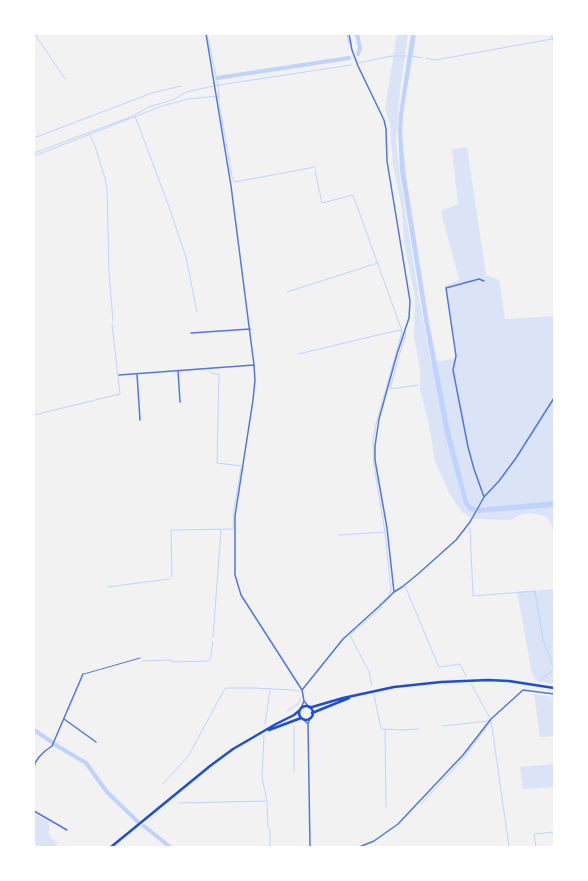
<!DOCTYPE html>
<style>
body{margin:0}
#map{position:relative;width:588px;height:881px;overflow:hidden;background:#f2f2f2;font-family:Manrope,sans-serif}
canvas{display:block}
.frame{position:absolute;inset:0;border:35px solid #fff;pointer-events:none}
</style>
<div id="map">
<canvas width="588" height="881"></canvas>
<div class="frame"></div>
</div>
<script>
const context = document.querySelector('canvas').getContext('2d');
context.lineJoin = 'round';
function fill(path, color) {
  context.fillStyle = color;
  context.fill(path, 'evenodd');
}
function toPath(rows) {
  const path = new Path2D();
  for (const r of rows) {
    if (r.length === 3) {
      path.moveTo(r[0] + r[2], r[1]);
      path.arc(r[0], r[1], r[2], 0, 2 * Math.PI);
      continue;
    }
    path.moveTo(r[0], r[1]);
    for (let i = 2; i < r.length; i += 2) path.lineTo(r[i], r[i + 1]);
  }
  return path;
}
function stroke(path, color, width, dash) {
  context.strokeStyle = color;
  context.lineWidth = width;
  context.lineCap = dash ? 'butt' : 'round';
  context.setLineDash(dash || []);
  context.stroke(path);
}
const green = toPath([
 [397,34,408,34,400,91,396,143,401,184,420,303,431,363,456,358,445,286,459,280,441,211,458,204,452,149,467,147,486,275,499,280,505,319,554,316,554,541,552,525,546,516,529,513,522,514,510,520,472,519,462,512,449,493,435,461,429,425,420,389,420,369,414,337,415,297,404,242,402,209,393,166,390,125,385,108],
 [554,589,554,684,538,682,532,674,517,592],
 [534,694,554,697,554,736,540,737],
 [554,764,554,787,523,789,520,767],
 [34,813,49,822,49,834,51,838,57,842,56,847,39,847,34,844]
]);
const water = toPath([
 [411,34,416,34,403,114,402,131,405,170,428,317,449,426,468,502,471,506,476,507,474,512,469,511,464,504,445,434,426,332,400,171,398,131,399,114],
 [554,501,554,507,477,513,478,508]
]);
const stream = toPath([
 [207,34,218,85,219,103,232,177,235,182,315,167],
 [347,34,349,44],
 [552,34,552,39,554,42],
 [34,36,36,36,65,79],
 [36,36,39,34],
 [412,56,423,58],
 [426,58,434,60,441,59,552,39],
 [358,63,392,56,407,56],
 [135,116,168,204,186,257,197,312],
 [90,135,95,146,105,178,107,190,109,273,113,321],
 [34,138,152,93,181,86],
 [34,153,128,118,149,107,175,99,184,93,190,91,219,85,351,65],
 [34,156,162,106,188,99,219,96],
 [315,170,322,203,353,195,402,331],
 [287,292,378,263],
 [404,333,406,334,399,356,390,389,418,385],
 [298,354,399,330,402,332],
 [209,371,214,374,219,374,217,463,242,466],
 [34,415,120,394,112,324],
 [470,528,473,596,535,591,543,640,554,668],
 [339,535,385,532],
 [172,577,171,530,233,529,234,509,241,469],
 [405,586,439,667,460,664,466,676],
 [108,587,169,579],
 [213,637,221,530],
 [142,661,171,660,172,662,209,661,210,659,213,642],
 [540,680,554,669],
 [471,684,490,718],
 [372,686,369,672,350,635,382,607,379,604,389,596,391,590,385,532,374,465,373,442,376,424,402,332],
 [374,695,380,724,382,729,403,730,418,729],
 [287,711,298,704,301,698],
 [491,720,509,847],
 [265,724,270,690],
 [294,726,294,771],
 [443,726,488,721],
 [385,730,386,807],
 [264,735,262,777,267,802,268,827,270,830,270,847],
 [163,784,189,755,224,690,226,688,253,688,293,690,299,691],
 [179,803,266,801],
 [421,804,461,761,491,721],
 [536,847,534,834,554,832]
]);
const canal = toPath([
 [357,34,360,48,358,54],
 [217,78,349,58],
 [34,730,52,742],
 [54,744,86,763,107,792,138,822],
 [144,826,170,847]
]);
const service = toPath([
 [84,674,140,658]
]);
const minor = toPath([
 [206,34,231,186,254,365,255,380,253,400,235,516,235,575,241,595,302,690],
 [191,333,250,329],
 [178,371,180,402],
 [137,374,140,420],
 [119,375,254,365],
 [484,497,474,469,468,447,453,370,456,356,446,288,479,279,484,281],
 [394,592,402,587,418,574,456,540,470,522,484,497,499,481,516,458,554,398],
 [308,706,304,701,302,690,343,639,384,602,394,592,387,528,375,460,375,446,379,419,397,354,409,318,410,301,387,161,386,129,384,120,358,66,352,50,349,34],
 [301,708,304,701],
 [64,719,96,742],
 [303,719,308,724],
 [34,770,35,763,39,757,45,751,52,746,83,674],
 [34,811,67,830],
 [310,847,308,724,310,718],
 [359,847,374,841,398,824,463,755,491,719,523,690,554,694]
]);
const secondary = toPath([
 [306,713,7],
 [309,707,312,707,343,698,394,687,441,682,488,680,509,681,554,688],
 [312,713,349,698],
 [269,730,301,718],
 [111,847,210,766,233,749,276,724,294,715,300,710]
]);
fill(green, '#dbe4f7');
fill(water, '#bfd3fe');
stroke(stream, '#bfd3fe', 1);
stroke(canal, '#bfd3fe', 4);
stroke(service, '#5277de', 1);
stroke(minor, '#5277de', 1.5);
stroke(secondary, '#1d4ed8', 2.5);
</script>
